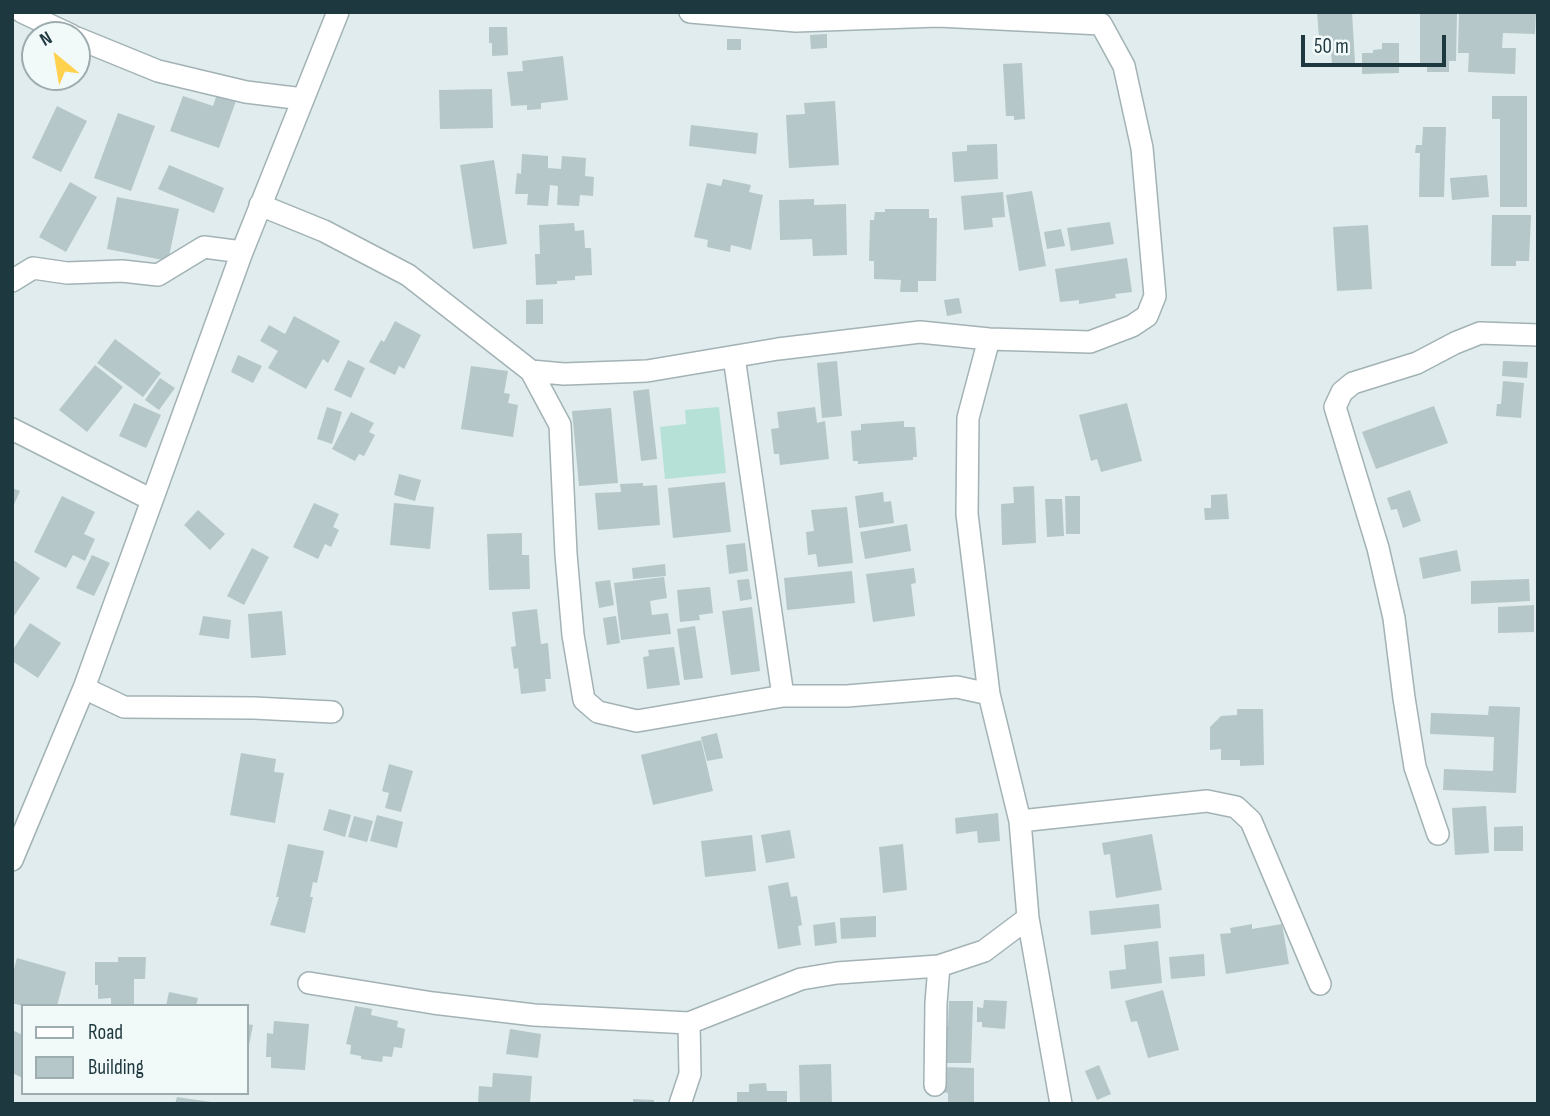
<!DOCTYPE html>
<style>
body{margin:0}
#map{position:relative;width:1550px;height:1116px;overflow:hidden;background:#e0eced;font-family:"Sofia Sans Condensed",sans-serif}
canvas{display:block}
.frame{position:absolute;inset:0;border:14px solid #1e383f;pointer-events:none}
.legend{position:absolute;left:21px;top:1004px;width:228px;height:91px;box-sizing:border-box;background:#f1f9f9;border:2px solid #9dacaf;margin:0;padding:9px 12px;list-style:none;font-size:21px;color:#1e383f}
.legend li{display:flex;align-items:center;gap:14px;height:35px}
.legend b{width:35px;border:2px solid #9dacaf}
.north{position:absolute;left:21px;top:21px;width:70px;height:70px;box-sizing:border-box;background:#f1f9f9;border:2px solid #9dacaf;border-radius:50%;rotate:330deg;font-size:19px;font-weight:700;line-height:28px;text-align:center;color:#1e383f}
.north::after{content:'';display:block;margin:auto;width:24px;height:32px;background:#ffd14c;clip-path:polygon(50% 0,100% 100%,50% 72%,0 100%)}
.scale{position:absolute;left:1301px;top:35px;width:145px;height:32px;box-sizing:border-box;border:4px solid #1e383f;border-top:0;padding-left:9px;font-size:21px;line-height:24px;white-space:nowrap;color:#1e383f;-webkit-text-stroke:5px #f1f9f9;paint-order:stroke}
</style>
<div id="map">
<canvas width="1550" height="1116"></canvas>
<div class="frame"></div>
<ul class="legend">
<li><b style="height:9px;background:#fff"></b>Road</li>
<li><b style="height:19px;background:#b5c7c8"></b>Building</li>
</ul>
<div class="north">N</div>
<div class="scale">50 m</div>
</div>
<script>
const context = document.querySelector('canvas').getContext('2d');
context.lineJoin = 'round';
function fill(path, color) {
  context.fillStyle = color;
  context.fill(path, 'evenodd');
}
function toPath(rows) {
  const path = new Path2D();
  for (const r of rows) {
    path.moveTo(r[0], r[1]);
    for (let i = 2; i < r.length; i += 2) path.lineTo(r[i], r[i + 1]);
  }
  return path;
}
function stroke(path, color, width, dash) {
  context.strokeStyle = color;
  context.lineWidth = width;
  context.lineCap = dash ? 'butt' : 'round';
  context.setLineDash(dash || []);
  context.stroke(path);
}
const green = toPath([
 [719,407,726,473,665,479,660,427,686,424,685,410]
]);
const building = toPath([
 [1317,12,1352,12,1355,63,1332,65,1331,49,1320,50],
 [1420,12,1457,12,1456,61,1449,61,1449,72,1427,72,1427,63,1420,63],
 [1459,12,1536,12,1535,34,1503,33,1502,48,1516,48,1515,74,1468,72,1469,53,1458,53],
 [489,27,507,27,508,55,492,56,492,43,489,43],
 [827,34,827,48,811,49,810,35],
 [727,39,741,39,741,50,727,50],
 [1382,43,1399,43,1399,73,1362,74,1362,53,1373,53,1373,50,1382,49],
 [563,56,568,100,541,103,541,109,527,110,527,105,511,106,507,72,523,71,522,61],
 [1022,63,1025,119,1014,120,1014,116,1006,116,1003,64],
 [492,89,493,128,440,129,439,90],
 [217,94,236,101,219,148,170,131,183,96,213,106],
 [1492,96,1527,96,1527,207,1500,207,1500,119,1492,119],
 [835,101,839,165,789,168,786,115,805,114,804,103],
 [57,106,87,121,61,172,32,158],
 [118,113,155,126,131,191,94,178],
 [691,125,758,133,756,154,689,146],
 [1423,127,1446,127,1444,197,1419,197,1420,153,1415,153,1416,145,1422,145],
 [997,144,998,179,954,182,952,152,967,151,967,145],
 [522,154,548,156,548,168,561,169,562,156,586,158,585,176,594,177,593,196,580,195,579,206,557,205,558,186,550,185,548,206,527,205,528,194,515,194,517,173,521,174],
 [494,160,507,244,473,249,460,165],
 [169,165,224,188,214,213,158,189],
 [1487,175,1489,197,1452,200,1450,178],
 [723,179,751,185,749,192,763,195,751,250,731,245,730,252,707,247,708,240,694,237,707,183,721,186],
 [70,182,97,197,66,252,39,237],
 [1032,191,1046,266,1019,271,1006,195],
 [1003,192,1005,217,992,218,993,227,964,230,961,196],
 [117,197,179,209,168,261,107,249],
 [814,199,814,205,846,204,847,255,813,256,812,239,780,240,779,200],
 [885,209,929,209,929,218,937,218,936,281,918,281,918,292,900,292,901,280,874,279,874,261,869,261,870,220,874,220,875,212,885,212],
 [1492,215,1531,215,1529,261,1516,261,1516,266,1491,266],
 [1110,222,1114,244,1071,251,1067,228],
 [574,223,575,231,584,230,585,248,591,248,592,275,575,276,575,280,557,281,557,284,536,285,535,254,540,254,539,225],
 [1368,225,1372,289,1337,291,1333,227],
 [1061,229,1065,246,1047,249,1044,232],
 [1127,258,1132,292,1115,294,1116,298,1079,304,1079,300,1060,302,1055,269],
 [959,298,962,313,947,316,944,300],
 [543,299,543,324,526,324,526,300],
 [294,316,340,341,328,363,323,359,306,389,268,368,278,351,260,341,269,325,285,334],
 [395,321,421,335,404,369,399,366,395,375,369,362,381,340,384,342],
 [115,339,161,373,143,397,97,363],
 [238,355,262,366,253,383,231,372],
 [348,360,365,368,351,398,334,390],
 [837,361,842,416,822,418,817,363],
 [1503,361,1528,362,1527,378,1502,376],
 [95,365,123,387,87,432,59,410],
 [471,366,508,371,504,393,510,394,508,403,518,405,513,437,461,429],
 [160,378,175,388,159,410,145,400],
 [1503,381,1524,383,1521,418,1496,416,1497,404,1501,404],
 [649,389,657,459,641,461,633,391],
 [134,403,161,415,146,448,119,436],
 [1127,403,1142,461,1101,472,1097,459,1091,461,1079,415],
 [1434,406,1448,443,1376,469,1362,432],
 [327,407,342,412,332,444,317,439],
 [815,407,817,423,825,421,829,459,780,465,779,454,774,454,771,429,779,428,777,412],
 [611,408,618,483,579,486,572,411],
 [351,412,374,423,369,432,375,435,364,456,359,454,355,461,332,449],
 [904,421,904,427,915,427,917,457,913,457,913,460,858,464,858,461,853,461,851,431,861,430,861,424],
 [399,474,421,480,415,501,394,495],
 [725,482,731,532,673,538,668,488],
 [643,483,643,486,657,485,660,525,598,530,595,493,621,492,620,484],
 [1034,486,1036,543,1002,545,1001,504,1014,503,1013,487],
 [12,488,20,491,12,509],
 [1410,490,1421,521,1403,528,1397,509,1391,510,1387,498],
 [883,492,884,502,891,501,894,523,859,528,855,496],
 [1227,494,1229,519,1205,520,1204,508,1211,508,1211,495],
 [62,496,95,512,84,534,95,539,85,561,73,555,66,568,34,552],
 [1065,496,1080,496,1080,534,1066,534],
 [1045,499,1062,499,1064,536,1047,537],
 [314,503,339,514,333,527,339,530,331,547,325,544,318,559,293,547],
 [394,503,434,507,430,549,390,545],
 [847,507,853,563,818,567,816,554,808,555,806,532,814,531,811,510],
 [198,510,225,534,210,550,184,525],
 [907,524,911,551,865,559,860,532],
 [522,533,522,555,529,555,530,589,489,590,487,534],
 [745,543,748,571,729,574,726,545],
 [252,548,269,557,244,605,227,596],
 [1457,550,1461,571,1423,579,1419,558],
 [92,555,110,563,94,596,76,588],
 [12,559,40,578,12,619],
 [665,564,666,576,633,579,632,568],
 [914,568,916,583,911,584,915,616,873,622,866,574],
 [852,571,855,603,787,610,784,578],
 [664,577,667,598,650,601,652,615,668,613,671,634,621,640,614,583],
 [749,579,752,599,740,601,737,580],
 [1529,579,1530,601,1471,604,1471,581],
 [610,580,614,605,599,608,595,582],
 [710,587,713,613,699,615,700,620,680,622,677,590],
 [1534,605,1534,632,1498,633,1498,607],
 [752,607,760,671,731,675,722,611],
 [537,609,541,644,548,643,551,679,545,679,546,691,521,694,518,668,514,669,511,647,516,646,512,612],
 [282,611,286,655,251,658,248,614],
 [203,616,231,620,229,639,199,635],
 [616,616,620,643,607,645,603,618],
 [30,623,61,643,38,678,12,661,12,651],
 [695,626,703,678,684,680,677,629],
 [674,647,680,685,647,689,643,657,649,656,648,650],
 [1489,706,1520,707,1516,793,1443,790,1444,769,1493,771,1494,737,1430,734,1431,713,1488,715],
 [1237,709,1263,709,1264,765,1240,766,1240,760,1221,760,1221,749,1210,750,1210,727,1221,716,1237,715],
 [717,733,723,758,707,761,701,737],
 [701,740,713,791,653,805,641,755],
 [241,753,276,759,274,772,284,773,275,823,230,815],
 [389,764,413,771,401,812,385,808,389,793,382,791],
 [1486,806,1489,853,1455,855,1452,808],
 [329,809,351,815,345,837,323,830],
 [998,813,1000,841,978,843,977,831,956,834,955,818],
 [377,815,403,822,397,848,370,841],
 [354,816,373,821,367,842,348,837],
 [1523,826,1523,851,1494,851,1494,827],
 [790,830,795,858,766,863,761,835],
 [1152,834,1162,890,1116,898,1110,854,1104,855,1102,843],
 [752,835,756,871,705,877,701,841],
 [288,844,324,851,317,883,313,882,310,897,313,897,305,933,270,925,279,897,276,897],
 [903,844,907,890,883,893,879,847],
 [788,882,791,897,797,896,802,925,798,926,801,945,778,949,768,886],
 [1159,904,1161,928,1091,935,1089,911],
 [876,916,876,937,841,939,840,918],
 [835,922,837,943,815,946,813,925],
 [1252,924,1252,929,1282,924,1289,964,1226,974,1220,934,1231,933,1230,928],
 [1158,941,1162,983,1111,989,1109,971,1126,969,1124,945],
 [1204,954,1205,976,1171,979,1169,957],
 [118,957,146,957,145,979,134,979,134,1005,111,1005,111,998,98,999,98,985,95,985,95,962,118,962],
 [17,958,66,972,57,1006,23,1006,12,1003,12,976],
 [1163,990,1179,1050,1148,1058,1137,1021,1131,1022,1125,1001],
 [169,992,198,998,196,1006,166,1006],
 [984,1000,1007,1001,1005,1029,982,1027,982,1022,977,1022,977,1007,983,1008],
 [949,1001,973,1001,971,1063,943,1063,943,1025,948,1026],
 [355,1006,372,1009,371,1015,398,1021,397,1027,405,1029,402,1048,394,1047,392,1057,383,1056,382,1062,361,1059,361,1056,350,1054,351,1045,346,1044],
 [274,1021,309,1024,305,1070,271,1068,271,1057,266,1057,267,1033,273,1034],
 [247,1024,253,1025,248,1050,247,1050],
 [510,1029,541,1034,538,1058,506,1054],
 [12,1030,23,1035,23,1078,12,1073],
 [831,1064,832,1104,800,1104,799,1065],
 [1099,1065,1111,1094,1097,1100,1085,1071],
 [943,1067,974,1068,974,1104,948,1104,948,1093,942,1092],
 [493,1073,532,1076,530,1104,478,1104,479,1086,492,1087],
 [766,1083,767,1091,787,1091,787,1104,737,1104,737,1092,749,1092,749,1084],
 [177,1097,211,1102,210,1104,175,1104],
 [633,1099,654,1100,654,1104,633,1104]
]);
const minor = toPath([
 [22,12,71,35],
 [77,38,158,71,246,92,303,99],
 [260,205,324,231,408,275,531,371,564,374,647,371,778,349,920,332,989,339,1090,342,1132,326,1147,316,1155,296,1142,148,1124,66,1101,24,938,16,796,21,690,12],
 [12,281,33,268,67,273,122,271,158,275,204,247,242,252],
 [989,339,968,418,967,514,989,694,1020,821,1028,918,1061,1104],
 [734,357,783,696],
 [531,371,560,425,566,554,573,635,584,700,598,712,637,721,783,696,847,696,957,687,989,694],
 [12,429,152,500],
 [84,688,124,707,254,708,332,712],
 [1020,821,1207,801,1236,807,1251,821,1320,984],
 [1438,834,1415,767,1404,698,1394,618,1378,548,1335,407,1342,392,1353,383,1417,363,1455,343,1480,333,1538,335],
 [12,860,84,688,242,252,338,12],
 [309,983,433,1003,534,1015,689,1023,801,979,837,973,939,966,984,951,1028,918],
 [935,1085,936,1003,939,966],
 [680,1104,690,1074,689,1023]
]);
fill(green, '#b6e1d7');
fill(building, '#b5c7c8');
stroke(minor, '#a2b2b5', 24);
stroke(minor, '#fff', 21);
</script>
